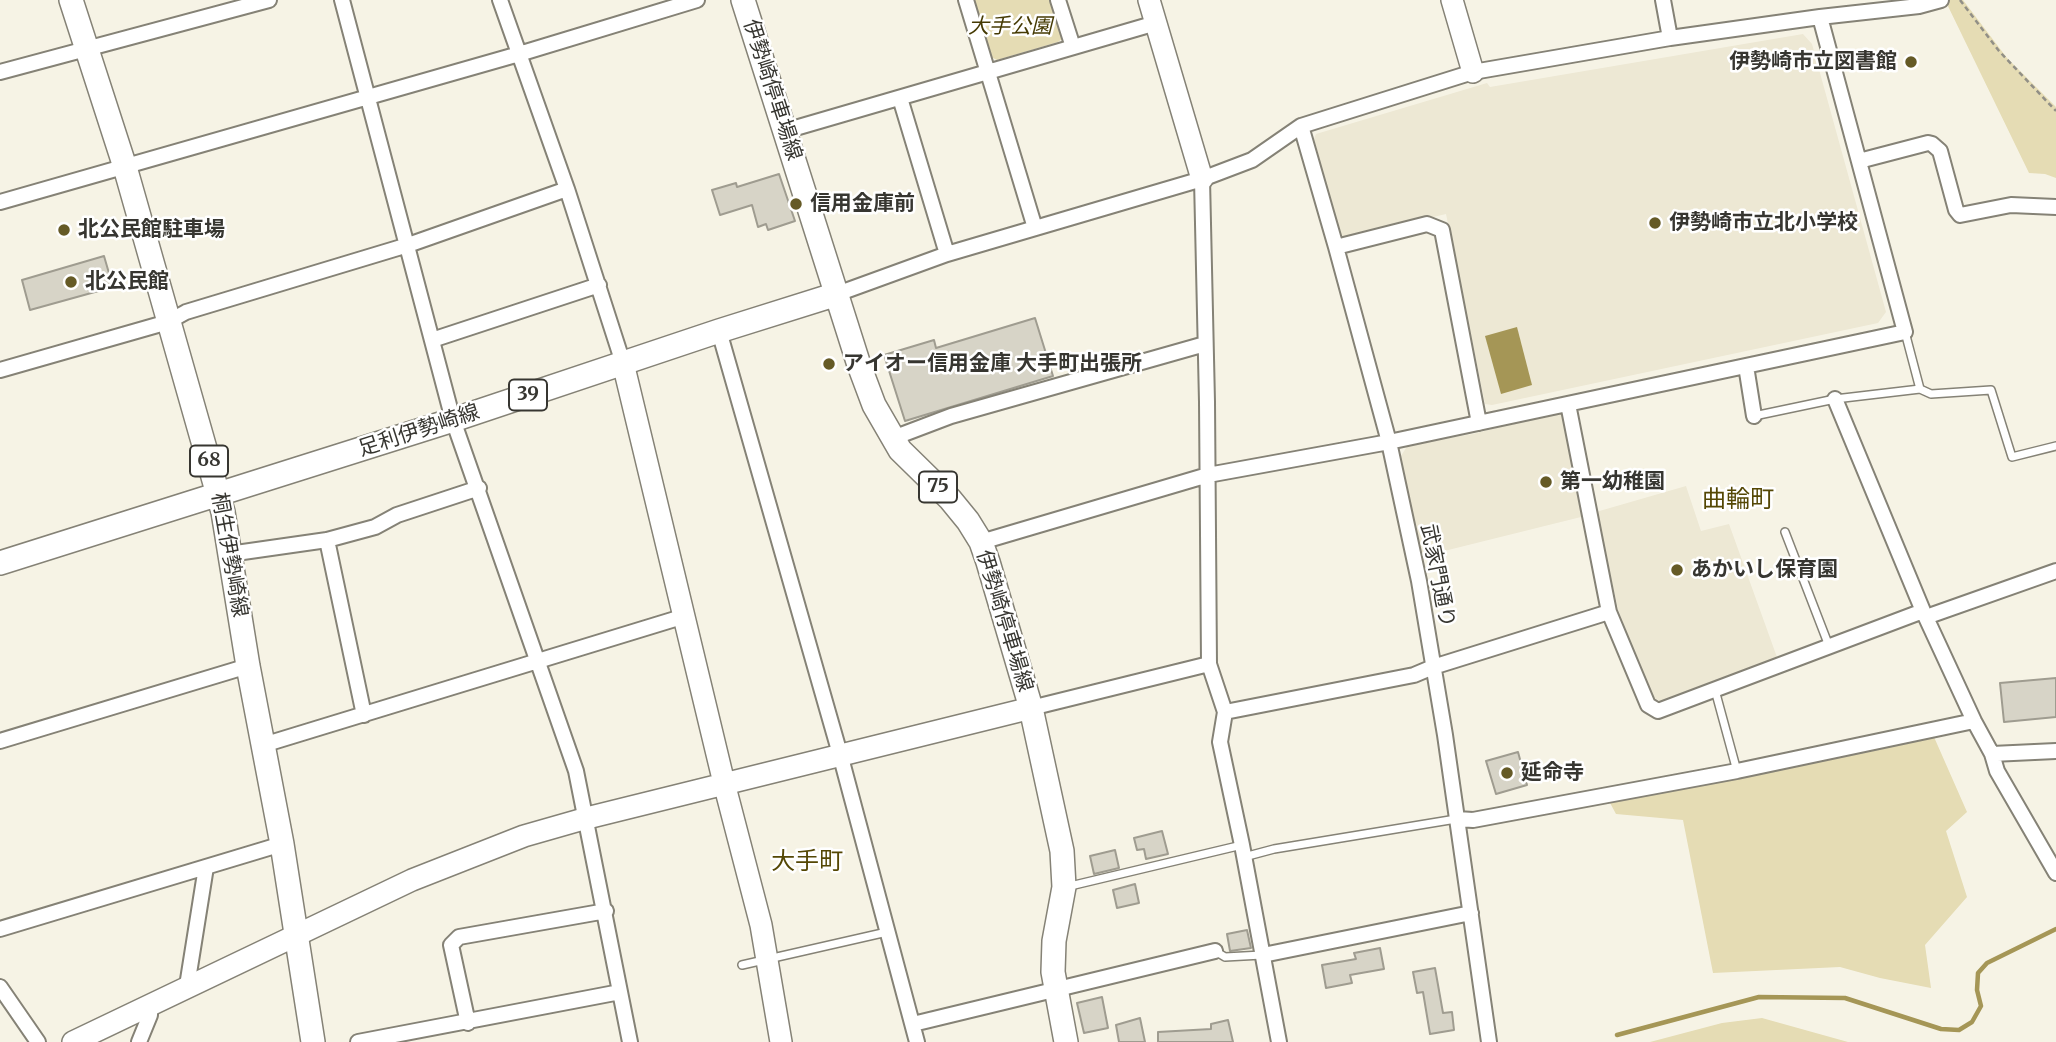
<!DOCTYPE html>
<meta charset="utf-8">
<style>
body{margin:0}
canvas{display:block;background:#f6f3e5}
</style>
<canvas width="2056" height="1042"></canvas>
<script>
const context = document.querySelector('canvas').getContext('2d');
context.lineJoin = 'round';
function fill(path, color) {
  context.fillStyle = color;
  context.fill(path, 'evenodd');
}
function toPath(rows) {
  const path = new Path2D();
  for (const r of rows) {
    path.moveTo(r[0], r[1]);
    for (let i = 2; i < r.length; i += 2) path.lineTo(r[i], r[i + 1]);
  }
  return path;
}
function stroke(path, color, width, dash) {
  context.strokeStyle = color;
  context.lineWidth = width;
  context.lineCap = dash ? 'butt' : 'round';
  context.setLineDash(dash || []);
  context.stroke(path);
}
function write(font, color, halo, rows, align = 'center') {
  context.font = font + ' Merriweather,"Noto Sans JP",serif';
  context.lineWidth = 5;
  context.setLineDash([]);
  context.textBaseline = 'middle';
  context.strokeStyle = halo;
  context.fillStyle = color;
  for (const [text, x, y, turn = 0] of rows) {
    context.save();
    context.translate(x, y);
    context.rotate((+turn || 0) * Math.PI / 180);
    context.textAlign = isNaN(turn) ? turn : align;
    if (halo) context.strokeText(text, 0, 0);
    context.fillText(text, 0, 0);
    context.restore();
  }
}
const built = toPath([
 [1803,34,1812,44,1886,312,1878,323,1492,405,1485,404,1446,214,1345,238,1339,233,1314,139,1316,134,1487,83,1490,87],
 [1558,412,1564,416,1585,516,1420,557,1399,459,1408,445,1473,434],
 [1686,486,1701,531,1729,524,1778,660,1662,702,1650,696,1618,609,1596,512]
]);
const green = toPath([
 [973,0,1052,0,1063,38,1058,42,997,60,989,56],
 [1945,0,1963,0,2007,58,2056,107,2056,178,2045,174,2029,173],
 [1934,737,1967,812,1946,831,1967,897,1925,945,1931,988,1880,978,1840,967,1713,973,1683,820,1616,814,1609,801],
 [1762,1018,1848,1042,1650,1042,1722,1023]
]);
const water = toPath([
 [1517,327,1532,385,1501,394,1485,336]
]);
const stream = toPath([
 [1617,1035,1759,997,1845,998,1941,1029,1959,1030,1972,1022,1981,1006,1977,990,1978,973,1987,963,2056,929]
]);
const building = toPath([
 [779,174,795,221,768,230,766,224,758,227,752,205,720,215,712,190,736,183,737,187,779,174],
 [104,256,113,287,30,310,22,280,104,256],
 [1035,318,1053,376,905,421,884,355,934,340,936,348,1035,318],
 [2056,678,2056,717,2004,722,2000,683,2056,678],
 [1518,752,1527,785,1496,794,1486,761,1518,752],
 [1162,831,1168,854,1146,859,1144,849,1137,850,1134,838,1162,831],
 [1115,850,1119,868,1094,874,1090,856,1115,850],
 [1135,884,1139,903,1117,908,1113,890,1135,884],
 [1247,930,1251,948,1230,951,1227,934,1247,930],
 [1380,948,1384,969,1350,975,1352,983,1326,988,1322,965,1356,959,1354,953,1380,948],
 [1435,968,1443,1013,1452,1012,1454,1030,1430,1034,1423,992,1417,993,1413,972,1435,968],
 [1102,997,1108,1028,1084,1033,1077,1003,1102,997],
 [1140,1018,1145,1042,1119,1042,1116,1025,1140,1018],
 [1228,1020,1233,1042,1158,1042,1158,1032,1211,1029,1211,1024,1228,1020]
]);
const path = toPath([
 [1960,0,1999,51,2056,111]
]);
const lane = toPath([
 [1905,332,1920,389,1931,394,1991,390,2012,457,2056,446],
 [1754,416,1835,399,1920,389],
 [1785,532,1829,646],
 [1715,690,1737,771],
 [1244,857,1274,849,1456,819],
 [1066,887,1242,845],
 [1215,951,1225,957,1262,955],
 [742,965,887,932]
]);
const street = toPath([
 [342,0,453,420,576,771,630,1042],
 [500,0,567,189,623,363],
 [966,0,1035,228],
 [1058,0,1073,47],
 [1663,0,1670,38],
 [0,72,269,0],
 [900,98,947,254],
 [1301,126,1336,247,1389,442,1419,581,1445,735,1489,1042],
 [785,131,1156,23],
 [1859,161,1928,143,1932,144,1940,151,1956,210,1960,215,2011,205,2056,207],
 [1202,179,1207,402,1209,664,1225,712,1220,742,1242,845,1279,1042],
 [0,202,519,54,697,0],
 [1336,247,1427,224,1442,230,1479,423],
 [837,294,947,254,1202,179,1252,160,1301,126,1473,72,1670,38,1820,17,1919,6,1941,0],
 [719,331,840,754,917,1042],
 [432,340,599,285],
 [1746,366,1754,416],
 [0,370,168,322,186,312,408,245,567,189],
 [1835,399,1923,611,1974,721,1992,754,1997,771,2056,873],
 [1568,404,1609,612,1648,705,1658,711,1923,611],
 [893,438,951,416,1205,344],
 [327,540,364,715],
 [981,542,1208,475,1389,442,1905,332,1820,17],
 [229,554,327,540,375,527,397,515,479,488],
 [1926,617,2056,571],
 [1031,708,1209,664],
 [1225,712,1414,675,1433,667,1609,612],
 [0,741,248,666],
 [263,745,685,616],
 [1992,754,2056,751],
 [1457,819,1473,820,1737,771,1974,721],
 [0,929,282,844],
 [1263,955,1471,913],
 [187,986,206,867],
 [0,987,38,1042],
 [468,1023,451,945,459,937,606,911],
 [913,1024,1215,951],
 [139,1042,150,1015,150,1006],
 [358,1042,620,992]
]);
const secondary = toPath([
 [1149,0,1202,179],
 [1452,0,1473,72],
 [623,363,724,783,761,925,781,1042],
 [73,1042,412,880,524,836,587,818,1031,708]
]);
const primary = toPath([
 [71,0,125,167,223,512,248,666,282,844,313,1042],
 [743,0,859,365,874,405,900,450,950,499,968,521,981,542,988,562,1031,708,1062,851,1064,887,1054,941,1053,972,1066,1042],
 [0,563,453,420,719,331,837,294]
]);
const markers = [
 [1911,62,7,"#655a26"],
 [796,204,7,"#655a26"],
 [1655,223,7,"#655a26"],
 [64,230,7,"#655a26"],
 [71,282,7,"#655a26"],
 [829,364,7,"#655a26"],
 [1546,482,7,"#655a26"],
 [1677,570,7,"#655a26"],
 [1507,773,7,"#655a26"]
];
const shields = [
 [528,395,38],
 [209,461,38],
 [938,487,38]
];
const shieldNames = [
 ["39",528,395],
 ["68",209,461],
 ["75",938,487]
];
const parkNames = [
 ["大手公園",1010,27]
];
const poiNames = [
 ["伊勢崎市立図書館",1897,62,"right"],
 ["信用金庫前",810,204],
 ["伊勢崎市立北小学校",1669,223],
 ["北公民館駐車場",78,230],
 ["北公民館",85,282],
 ["アイオー信用金庫 大手町出張所",843,364],
 ["第一幼稚園",1560,482],
 ["あかいし保育園",1691,570],
 ["延命寺",1521,773]
];
const streetNames = [
 ["伊勢崎停車場線",772,90,72],
 ["足利伊勢崎線",419,431,-18],
 ["桐生伊勢崎線",229,555,80],
 ["武家門通り",1437,576,79],
 ["伊勢崎停車場線",1004,621,73]
];
const quarterNames = [
 ["曲輪町",1738,500],
 ["大手町",807,862]
];
fill(built, '#ede8d4');
fill(green, '#e5dcb4');
fill(water, '#a59656');
stroke(stream, '#a59656', 4.5);
fill(building, '#d7d4c7');
stroke(building, '#9f9c90', 2);
stroke(lane, '#858276', 10);
stroke(street, '#858276', 18);
stroke(secondary, '#858276', 24);
stroke(primary, '#858276', 26);
stroke(path, '#918f86', 2.5, [5, 3.5]);
stroke(lane, '#fff', 7);
stroke(street, '#fff', 14);
stroke(secondary, '#fff', 21);
stroke(primary, '#fff', 23);
for (const [x, y, r, color] of markers) {
  const dot = new Path2D();
  dot.arc(x, y, r, 0, 2 * Math.PI);
  context.fillStyle = color;
  context.fill(dot);
  stroke(dot, '#fff', 2.5);
}
for (const [x, y, w] of shields) {
  const box = new Path2D();
  box.roundRect(x - w / 2, y - 15.5, w, 31, 5);
  context.fillStyle = '#fff';
  context.fill(box);
  stroke(box, '#373631', 2);
}
write('bold 19px', '#373631', null, shieldNames);
write('italic 21px', '#453a03', '#fff', parkNames);
write('bold 21px', '#373631', '#fff', poiNames, 'left');
write('21px', '#373631', '#fff', streetNames);
write('24px', '#544704', '#fff', quarterNames);
</script>
